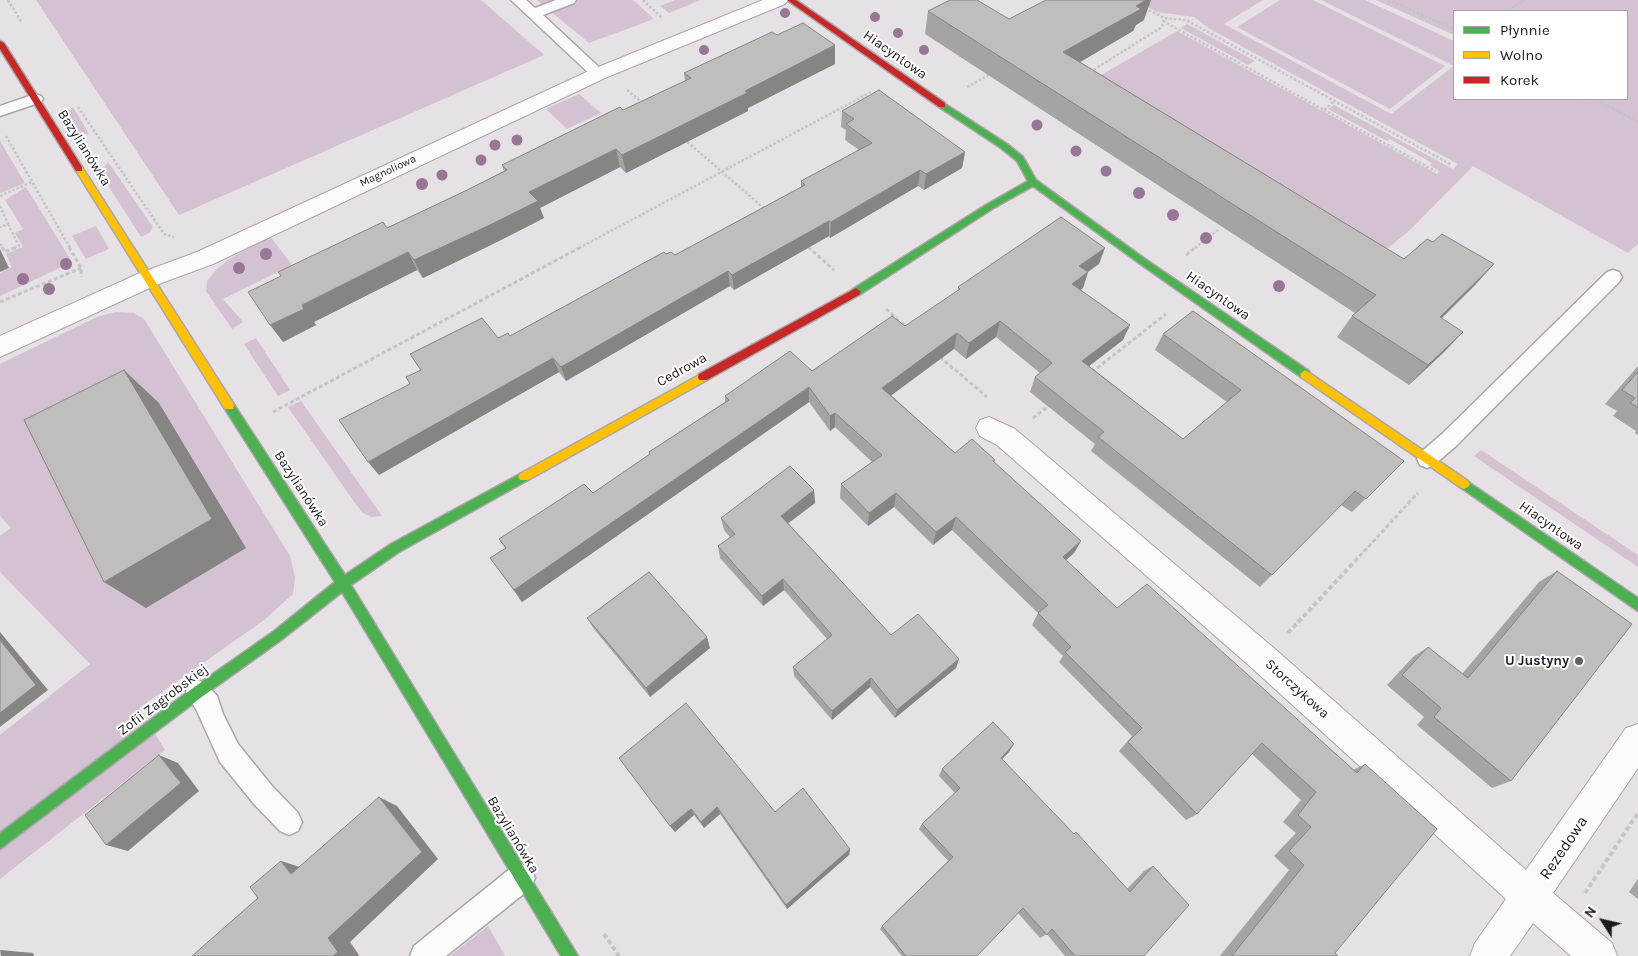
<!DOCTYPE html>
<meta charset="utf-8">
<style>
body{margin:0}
#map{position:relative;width:1638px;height:956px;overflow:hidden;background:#e6e1e5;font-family:Karla,sans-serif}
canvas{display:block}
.legend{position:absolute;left:1453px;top:10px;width:175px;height:90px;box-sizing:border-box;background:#fff;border:1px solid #a5a3a5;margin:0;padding:6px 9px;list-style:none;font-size:15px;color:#1d1a1d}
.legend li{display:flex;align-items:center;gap:10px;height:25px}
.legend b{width:25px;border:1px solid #a5a3a5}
.north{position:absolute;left:1578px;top:896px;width:50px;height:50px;-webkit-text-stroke:4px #fff;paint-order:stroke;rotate:305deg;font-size:14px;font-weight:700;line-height:20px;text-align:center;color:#1d1a1d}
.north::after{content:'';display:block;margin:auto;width:18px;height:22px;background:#1d1a1d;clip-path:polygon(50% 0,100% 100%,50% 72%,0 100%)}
</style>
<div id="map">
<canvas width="1638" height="956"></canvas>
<ul class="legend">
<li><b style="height:6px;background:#4caf50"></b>Płynnie</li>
<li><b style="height:6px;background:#ffc107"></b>Wolno</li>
<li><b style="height:6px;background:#c62828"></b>Korek</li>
</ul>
<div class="north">N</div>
</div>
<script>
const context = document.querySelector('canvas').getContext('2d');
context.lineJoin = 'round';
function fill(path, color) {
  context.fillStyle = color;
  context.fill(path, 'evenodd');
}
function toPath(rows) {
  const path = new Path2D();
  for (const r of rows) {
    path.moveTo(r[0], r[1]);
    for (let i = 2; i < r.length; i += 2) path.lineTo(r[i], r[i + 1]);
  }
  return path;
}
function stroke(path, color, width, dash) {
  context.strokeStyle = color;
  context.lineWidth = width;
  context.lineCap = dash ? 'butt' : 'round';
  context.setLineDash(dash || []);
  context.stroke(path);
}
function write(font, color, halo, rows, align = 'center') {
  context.font = font + ' Karla,sans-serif';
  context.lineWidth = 4;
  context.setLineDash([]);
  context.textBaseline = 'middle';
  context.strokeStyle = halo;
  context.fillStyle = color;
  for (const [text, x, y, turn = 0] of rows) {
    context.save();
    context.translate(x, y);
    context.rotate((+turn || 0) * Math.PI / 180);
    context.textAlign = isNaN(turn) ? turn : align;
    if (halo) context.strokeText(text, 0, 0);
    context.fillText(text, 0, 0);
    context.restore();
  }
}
const green = toPath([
 [36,0,481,0,544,55,179,215],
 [537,0,633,0,654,19,589,43],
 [675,0,701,0,669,13,660,6],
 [1135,0,1263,0,1224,24,1391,114,1454,66,1321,0,1365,0,1454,41,1454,99,1627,99,1627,11,1454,11,1454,35,1376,0,1638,0,1638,244,1628,253,1473,166,1411,229,1369,264,1096,78,1177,31,1437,174,1439,171,1430,165,1432,163,1390,139,1387,141,1328,109,1334,105,1453,169,1458,164,1210,29,1194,17,1157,12],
 [1280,0,1313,0,1445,66,1390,109,1237,27],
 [1187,24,1255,61,1248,65,1181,28],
 [579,94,601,113,567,129,546,109],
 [73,107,89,134,73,133,62,116],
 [0,141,25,183,0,193],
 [108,162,153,227,149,233,141,237,100,173],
 [26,187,72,262,0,296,0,273,12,267,6,254,23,247,15,233,23,229,5,200],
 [96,226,109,249,86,259,72,236],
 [270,236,292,265,223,299,243,322,232,329,206,291,207,281,217,269,228,260],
 [115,312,134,313,144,319,290,556,295,577,293,594,264,620,139,708,165,750,0,879,0,735,90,664,0,572,0,536,11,528,0,516,0,364,97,317],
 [256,338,290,390,278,396,244,344],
 [301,401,382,516,371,517,363,513,355,503,288,407],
 [1481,450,1638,555,1638,567,1474,456],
 [488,926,505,956,450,956]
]);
const pathFar2 = toPath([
 [8,0,22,23],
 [643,0,662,18],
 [1388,0,1454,29],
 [1145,8,1164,18,1186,20,1452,165],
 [1508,11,1524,0],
 [1163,21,1324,110,1335,101],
 [1090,72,1162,27,1164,18],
 [967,87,990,74],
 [627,90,644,104],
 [1596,99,1638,122],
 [78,107,164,234,174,237],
 [1324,110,1435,171],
 [6,136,70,248],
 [684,139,765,209],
 [0,196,32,182],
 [0,206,8,224,0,227],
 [8,224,19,246,14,248],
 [0,244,3,248],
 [807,246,810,248],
 [579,248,871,92],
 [1195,248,1218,230]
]);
const pathFar1 = toPath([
 [2,247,5,252,17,247],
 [69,247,81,268,81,277],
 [808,247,834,270],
 [1186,255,1196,247],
 [0,302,81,268],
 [886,309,907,328],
 [940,357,987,397],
 [1092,372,1166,314],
 [273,412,581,247],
 [1033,418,1051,404],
 [1355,561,1418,493]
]);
const path = toPath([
 [1288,633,1356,560],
 [1585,893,1638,813],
 [604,934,619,956]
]);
const lane = toPath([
 [511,0,526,0,535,8,556,0,576,0,574,3,543,15,603,71,606,74,603,77,593,77,511,0],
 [35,94,41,96,43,99,41,102,0,116,0,106,35,94],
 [1613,270,1619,272,1622,277,1619,282,1456,446,1434,465,1427,468,1420,465,1417,459,1420,453,1442,434,1607,272,1613,270],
 [198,680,207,684,217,696,223,714,238,744,272,786,298,813,302,822,298,831,289,835,280,831,254,804,220,762,197,711,186,692,189,684,198,680],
 [521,864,531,868,535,878,531,888,446,956,410,956,414,946,511,868,521,864]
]);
const street = toPath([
 [763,0,788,0,785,4,605,78,213,264,156,285,0,357,0,336,140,273,197,252,591,70,763,0],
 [989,417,1015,429,1275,649,1526,870,1626,728,1638,724,1638,768,1553,893,1612,943,1617,956,1571,956,1533,923,1510,956,1470,956,1475,943,1506,899,1253,669,997,445,980,436,976,428,980,420,989,417]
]);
const fast = toPath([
 [942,102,1007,144,1023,157,1036,180,1145,259,1309,371,1310,374,1309,377,1301,377,1139,263,1033,186,992,209,859,295,853,295,851,292,853,289,986,205,1028,181,1017,161,1001,148,939,107,939,103,942,102],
 [229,402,233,403,345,575,391,544,520,474,528,474,530,477,528,480,399,552,351,585,578,956,561,956,342,592,281,640,203,696,0,849,0,833,193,688,273,632,335,582,225,409,224,406,225,403,229,402],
 [1464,479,1638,598,1638,611,1460,487,1458,484,1460,481,1464,479]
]);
const slow = toPath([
 [79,166,82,167,233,403,234,406,233,409,225,409,75,169,79,166],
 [1305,370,1468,481,1470,484,1468,487,1464,489,1460,487,1301,377,1300,374,1305,370],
 [703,373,707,374,708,377,707,380,528,480,520,480,518,477,520,474,703,373]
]);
const jam = toPath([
 [787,0,796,0,945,103,945,107,939,107,787,0],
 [0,41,4,43,82,167,82,171,76,171,0,49,0,41],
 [856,288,861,292,859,295,707,380,699,380,698,377,699,374,856,288]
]);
const trees = [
 [785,13,5],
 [875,17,5],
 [898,33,5],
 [704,50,5],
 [924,50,5],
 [1037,125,5.5],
 [517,140,5.5],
 [495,145,5.5],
 [1076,151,5.5],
 [481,160,5.5],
 [1106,171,5.5],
 [442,175,5.5],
 [422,184,6],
 [1139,193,6],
 [1173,215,6],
 [1206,238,6],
 [266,254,6],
 [66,264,6],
 [239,268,6],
 [23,279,6],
 [1279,286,6],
 [49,289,6]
];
const wall = toPath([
 [928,11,1009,19,1144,20,1136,25,1133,31,1080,62,1404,259,1433,242,1494,264,1475,285,1441,318,1463,332,1444,352,1409,385,1337,337,1352,316,1355,313,925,34],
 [777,35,835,45,835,64,748,108,748,111,626,173,620,167,540,208,544,218,499,241,423,278,417,270,314,322,316,325,283,342,387,228,465,191,504,171,502,165,623,110,685,81,684,73],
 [842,111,965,152,962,168,924,190,918,186,830,238,829,236,734,290,730,286,566,381,559,372,379,475,410,384,420,370,410,354,510,336,666,254,675,255,801,187,801,181,859,150,845,140,846,130,841,127],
 [1099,264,1088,272,1083,288,1081,290,1123,340,1089,366,1183,439,1227,402,1155,350,1163,334,1404,461,1352,512,1341,505,1260,587,1091,451,1095,444,1030,392,1035,377,1040,373,996,337,966,359,954,349,891,395,955,453,995,460,994,463,1081,541,1074,553,1066,560,1117,608,1353,770,1365,764,1335,953,1338,956,1220,956,1289,870,1274,856,1296,833,1283,822,1301,800,1252,754,1197,814,1186,820,1119,751,1132,736,1059,662,1063,656,1032,625,1038,613,952,530,933,545,894,507,868,526,840,498,841,484,872,462,835,427,830,431,809,402,522,602,490,558,505,548,499,539,593,493,650,454,649,452,725,402,725,396,812,371,905,326,958,291,958,287],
 [1638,366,1638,435,1635,433,1636,431,1613,416,1617,411,1605,404],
 [814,490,815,503,788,523,891,635,959,659,956,668,895,718,870,687,832,720,794,676,793,667,827,639,784,590,763,606,720,558,718,546,730,537,724,530,721,518],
 [1557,571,1511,781,1492,788,1417,725,1424,717,1387,685,1413,657,1428,647,1462,674,1539,582],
 [587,618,710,648,650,697,594,629],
 [1009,752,1002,759,1127,889,1144,871,1153,866,1144,956,1065,956,1047,934,1040,938,1018,913,977,956,902,956,880,929,882,926,948,861,919,829,922,824,955,793,939,776,942,769],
 [619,758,775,812,850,849,849,855,787,909,720,814,704,828,694,815,675,832],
 [1638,879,1638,899,1629,892]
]);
const shadedWall = toPath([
 [1146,0,1151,0,1144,20,1136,25,1133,31,1058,75,1063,52],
 [835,45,835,64,748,108,748,111,626,173,622,155,745,91],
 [616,149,620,167,540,208,544,218,499,241,423,278,414,260,529,192],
 [965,152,962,168,924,190,926,174],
 [920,170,918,186,830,238,831,222],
 [829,221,829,236,734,290,732,275],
 [1105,248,1099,264,1073,282,1079,266],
 [0,249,9,268,0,272],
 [408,252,417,270,314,322,316,325,283,342,270,325,302,305],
 [1494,264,1475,285,1422,338,1440,317],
 [728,271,730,286,566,381,561,367],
 [1088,272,1083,288,1067,300,1072,284],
 [1000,321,996,337,966,359,969,343],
 [1130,325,1123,340,1076,376,1082,361],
 [1463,332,1444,352,1409,385,1428,365],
 [957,333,954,349,881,403,882,388],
 [553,358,559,372,379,475,368,462],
 [124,370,159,403,246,548,146,608,104,582],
 [809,387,809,402,522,602,514,590],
 [835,413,835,427,830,431,830,416],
 [814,490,815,503,782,528,781,516],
 [896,493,894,507,868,526,869,513],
 [956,517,952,530,933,545,936,532],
 [1081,541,1074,553,1056,569,1063,557],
 [783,579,784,590,763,606,762,596],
 [0,632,48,690,0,727],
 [707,637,710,648,650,697,646,688],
 [959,659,956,668,895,718,897,710],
 [871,678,870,687,832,720,832,711],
 [1014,744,1009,752,996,765,1001,758],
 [159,755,178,763,199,791,128,851,106,845],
 [379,797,397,806,438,859,350,942,359,955,358,956,333,956,328,938],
 [717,807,720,814,704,828,701,822],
 [691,809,694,815,675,832,670,826],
 [850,849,849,855,787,909,786,905],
 [281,861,303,868,291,874],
 [0,950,33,953,34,956,1,956]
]);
const building = toPath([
 [950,0,977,0,1009,19,1046,0,1146,0,1136,6,1141,9,1063,52,1404,259,1427,239,1433,242,1442,234,1494,264,1440,317,1463,332,1428,365,1352,316,1376,295,928,11,950,0],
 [803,23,835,45,745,91,747,93,622,155,616,149,529,192,538,201,492,224,414,260,408,252,302,305,304,309,270,325,248,292,281,276,278,272,383,222,387,228,465,191,507,170,502,165,620,107,623,110,691,78,684,73,772,32,777,35,803,23],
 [879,90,965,152,926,174,920,170,831,222,829,221,732,275,728,271,561,367,553,358,368,462,339,420,410,384,406,377,421,370,410,354,482,318,498,338,508,333,510,336,664,252,666,254,671,252,675,255,805,185,801,181,872,143,846,124,854,119,842,111,879,90],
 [1061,217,1105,248,1079,266,1088,272,1072,284,1130,325,1082,361,1183,439,1241,390,1163,334,1193,311,1404,461,1366,499,1355,491,1272,575,1098,437,1104,432,1035,377,1052,363,1000,321,969,343,957,333,882,388,955,453,972,439,995,460,993,461,1081,541,1063,557,1117,608,1147,584,1357,773,1365,764,1437,829,1335,953,1338,956,1232,956,1304,865,1289,851,1311,827,1298,815,1316,792,1262,743,1197,814,1128,742,1142,728,1065,652,1071,647,1038,613,1048,605,956,517,936,532,896,493,869,513,841,484,882,455,835,413,830,416,809,387,514,590,490,558,506,548,499,539,584,484,593,493,650,454,649,452,729,400,725,396,790,351,812,371,892,316,905,326,960,289,958,287,1061,217],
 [124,370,212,519,104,582,24,420,124,370],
 [1638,372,1638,407,1630,403,1635,398,1622,390,1638,372],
 [790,466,814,490,781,516,891,635,918,614,959,659,897,710,871,678,832,711,793,667,832,635,783,579,762,596,718,546,735,534,721,518,790,466],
 [1557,571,1632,624,1511,781,1434,717,1441,708,1402,675,1428,647,1468,678,1557,571],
 [649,572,707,637,646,688,587,618,649,572],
 [0,640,36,685,0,713,0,640],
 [686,703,775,812,803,788,850,849,786,905,717,807,701,822,691,809,670,826,619,758,686,703],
 [993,722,1014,744,1001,758,1074,834,1076,832,1130,892,1153,866,1189,905,1144,956,1075,956,1052,929,1047,935,1023,908,977,956,906,956,882,926,953,857,922,824,960,788,942,769,993,722],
 [159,755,181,783,106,845,85,815,159,755],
 [379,797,422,852,328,938,338,952,333,956,192,956,258,898,250,887,281,861,291,874,379,797]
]);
const markers = [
 [1579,661,5,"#636063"]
];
const farStreetnames = [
 ["Magnoliowa",388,171,-25]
];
const streetNames = [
 ["Hiacyntowa",895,55,35],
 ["Bazylianówka",84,148,58],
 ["Hiacyntowa",1218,296,35],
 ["Cedrowa",682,370,-29],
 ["Bazylianówka",301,489,57],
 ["Hiacyntowa",1551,526,35],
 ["Storczykowa",1297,689,42],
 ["Zofii Zagrobskiej",163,700,-37],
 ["Bazylianówka",513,835,59]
];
const poiNames = [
 ["U Justyny",1569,661]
];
const nearStreetnames = [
 ["Rezedowa",1564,848,-56]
];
fill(green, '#d4c1d1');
stroke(lane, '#a9a6a8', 3);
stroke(street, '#a9a6a8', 2);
stroke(fast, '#a9a6a8', 3);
stroke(slow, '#a9a6a8', 3);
stroke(jam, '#a9a6a8', 3);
stroke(pathFar2, '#c4c4c4', 2.5, [2.5, 2]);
stroke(pathFar1, '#c4c4c4', 3, [4, 2.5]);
stroke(path, '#c4c4c4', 4, [4.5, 3]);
fill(lane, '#fbfafb');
fill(street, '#fbfafb');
fill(fast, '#4caf50');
fill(slow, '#ffc107');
fill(jam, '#c62828');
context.fillStyle = '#987695';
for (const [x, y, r] of trees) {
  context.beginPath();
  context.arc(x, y, r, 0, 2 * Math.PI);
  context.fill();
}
fill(wall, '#a5a3a3');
fill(shadedWall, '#868584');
fill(building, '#c0bebd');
stroke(building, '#868584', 1);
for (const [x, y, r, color] of markers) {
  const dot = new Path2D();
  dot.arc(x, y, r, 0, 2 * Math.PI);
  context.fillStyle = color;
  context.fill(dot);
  stroke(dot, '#fff', 2);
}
write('11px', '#1d1a1d', '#fff', farStreetnames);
write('14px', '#1d1a1d', '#fff', streetNames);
write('bold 14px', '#1d1a1d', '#fff', poiNames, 'right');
write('16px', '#1d1a1d', '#fff', nearStreetnames);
</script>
